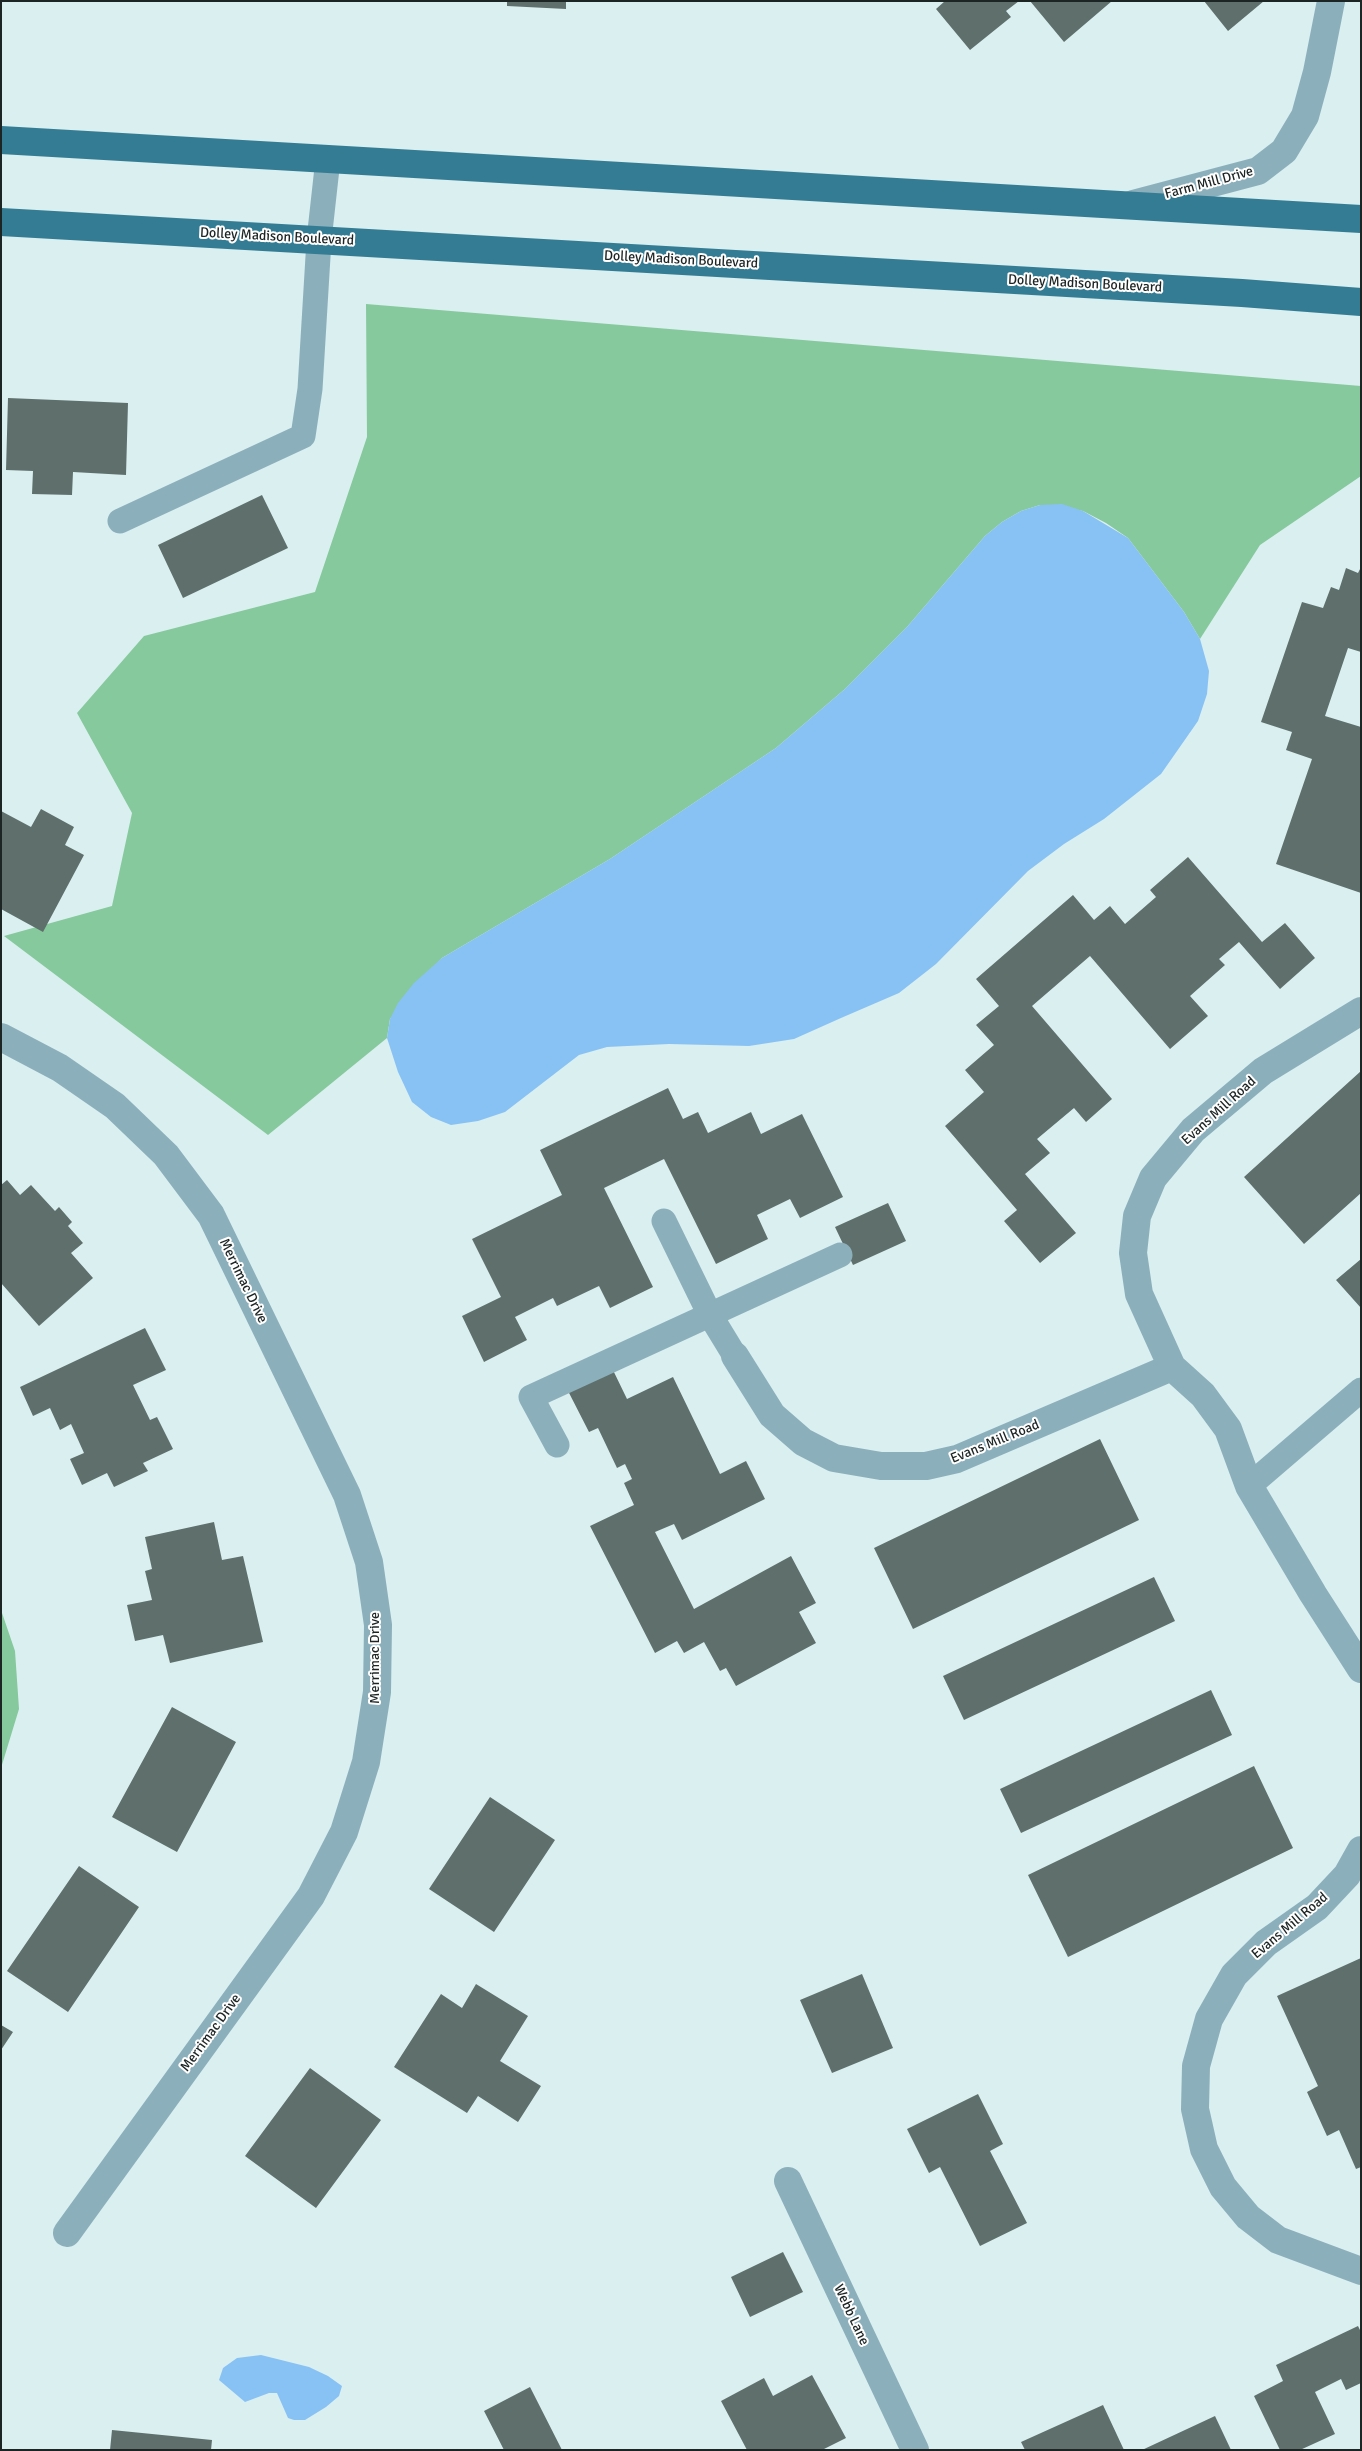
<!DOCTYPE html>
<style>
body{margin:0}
#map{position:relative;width:1362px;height:2451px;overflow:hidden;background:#daeff0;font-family:Signika,sans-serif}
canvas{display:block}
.frame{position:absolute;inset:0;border:2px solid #1c2424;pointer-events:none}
</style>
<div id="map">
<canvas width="1362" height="2451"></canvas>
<div class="frame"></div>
</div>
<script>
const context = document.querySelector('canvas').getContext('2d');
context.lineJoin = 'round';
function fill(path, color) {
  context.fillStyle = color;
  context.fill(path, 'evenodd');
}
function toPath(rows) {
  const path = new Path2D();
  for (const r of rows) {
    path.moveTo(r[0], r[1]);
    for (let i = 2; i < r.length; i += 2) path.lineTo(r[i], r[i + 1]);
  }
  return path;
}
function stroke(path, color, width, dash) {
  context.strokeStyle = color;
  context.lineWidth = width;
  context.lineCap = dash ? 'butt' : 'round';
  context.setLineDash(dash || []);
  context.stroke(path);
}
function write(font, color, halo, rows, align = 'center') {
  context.font = font + ' Signika,sans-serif';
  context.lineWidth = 4;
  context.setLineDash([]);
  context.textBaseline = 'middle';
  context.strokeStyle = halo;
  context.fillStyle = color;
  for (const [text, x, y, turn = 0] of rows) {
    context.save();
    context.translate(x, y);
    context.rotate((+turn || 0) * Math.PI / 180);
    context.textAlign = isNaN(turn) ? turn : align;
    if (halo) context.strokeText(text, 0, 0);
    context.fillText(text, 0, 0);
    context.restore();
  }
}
const green = toPath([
 [366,304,1361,386,1361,476,1260,545,1200,639,1184,612,1128,538,1106,523,1083,511,1040,505,1021,511,1002,522,985,536,907,627,845,689,776,748,610,859,442,958,390,1019,387,1038,268,1135,4,936,112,906,132,813,77,713,144,636,315,592,367,437],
 [1,1610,15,1651,19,1709,1,1768]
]);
const water = toPath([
 [1062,504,1083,511,1128,538,1184,612,1200,639,1209,671,1207,694,1198,721,1161,774,1104,819,1064,844,1028,871,936,964,899,993,841,1018,794,1039,749,1046,669,1044,607,1047,579,1055,505,1112,478,1121,451,1125,431,1117,412,1102,398,1072,387,1038,390,1019,398,1003,414,983,442,958,610,859,776,748,845,689,907,627,985,536,1002,522,1021,511,1040,505],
 [261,2355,309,2367,328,2376,342,2386,339,2396,326,2407,305,2420,294,2420,288,2418,277,2393,269,2393,245,2402,219,2380,223,2368,237,2358]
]);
const building = toPath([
 [507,1,566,1,566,9,507,6],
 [945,1,1019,1,1006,11,1011,17,970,50,936,9],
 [1030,1,1112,1,1064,42],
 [1204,1,1264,1,1228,31],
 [8,398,128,403,126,475,73,472,72,495,32,494,33,471,6,470],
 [262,495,288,548,183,598,158,545],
 [1361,567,1361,652,1348,648,1325,716,1361,727,1361,893,1276,864,1312,759,1286,750,1292,732,1261,722,1302,602,1323,608,1331,587,1339,590,1346,568,1358,573],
 [41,809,74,827,65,845,84,855,43,932,1,909,1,811,31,827],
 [1188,857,1262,942,1285,923,1315,958,1280,989,1239,942,1219,959,1225,965,1190,996,1208,1016,1170,1049,1090,956,1032,1006,1112,1099,1086,1122,1074,1108,1037,1139,1050,1153,1025,1174,1076,1233,1040,1263,1004,1221,1017,1210,945,1126,984,1092,965,1070,994,1045,976,1025,999,1006,976,979,1073,895,1094,920,1110,906,1125,924,1156,897,1150,890],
 [1361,1071,1361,1193,1304,1244,1244,1177],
 [668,1088,683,1119,698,1112,708,1133,751,1112,761,1134,802,1114,843,1197,800,1218,790,1199,757,1215,768,1239,716,1264,664,1159,604,1188,653,1287,610,1308,599,1286,557,1306,553,1298,515,1317,527,1340,484,1362,462,1316,501,1297,472,1239,562,1195,540,1150],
 [7,1180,20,1195,31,1185,55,1211,59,1207,72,1222,68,1226,83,1243,71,1253,93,1278,39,1326,1,1283,1,1185],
 [888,1203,906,1241,853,1265,835,1227],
 [1361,1259,1361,1308,1336,1280],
 [145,1328,166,1370,133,1385,150,1420,157,1417,173,1449,143,1463,148,1471,114,1487,107,1473,82,1485,70,1459,84,1453,71,1424,60,1430,50,1408,33,1416,20,1387],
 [611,1366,627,1399,673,1377,720,1474,746,1461,765,1499,682,1540,674,1524,655,1532,694,1609,791,1556,816,1603,799,1612,816,1643,736,1686,726,1668,720,1671,704,1642,684,1653,677,1641,655,1653,590,1526,634,1505,624,1483,632,1479,625,1464,617,1468,598,1428,589,1432,566,1387],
 [1100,1439,1139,1520,913,1629,874,1548],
 [214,1522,222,1560,243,1556,263,1642,170,1663,163,1635,135,1641,127,1605,152,1600,145,1571,152,1569,145,1537],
 [1154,1577,1175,1621,964,1720,943,1676],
 [1211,1690,1232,1735,1021,1833,1000,1789],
 [172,1707,236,1742,177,1852,112,1817],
 [1254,1766,1293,1848,1068,1957,1028,1875],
 [490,1797,555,1840,494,1932,429,1889],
 [79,1866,139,1907,68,2012,7,1971],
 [1361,1958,1361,2167,1356,2169,1339,2130,1327,2136,1307,2092,1318,2086,1277,1996],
 [862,1974,893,2048,832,2073,800,2000],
 [476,1984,528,2016,500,2061,541,2086,518,2122,478,2096,467,2113,394,2067,441,1994,462,2008],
 [1,2025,13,2032,1,2050],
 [310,2068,381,2120,316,2208,245,2156],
 [978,2094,1003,2144,990,2151,1027,2223,980,2246,940,2167,929,2173,907,2129],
 [783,2252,803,2292,750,2317,731,2277],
 [1358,2326,1361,2332,1361,2383,1346,2390,1341,2379,1315,2392,1335,2434,1300,2450,1280,2450,1254,2396,1283,2381,1276,2365],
 [812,2375,846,2438,822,2450,747,2450,721,2401,764,2378,773,2396],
 [530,2387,562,2450,504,2450,484,2411],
 [1103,2405,1124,2450,1025,2450,1021,2442],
 [1215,2416,1231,2450,1142,2450],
 [112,2430,212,2440,211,2450,110,2450]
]);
const service = toPath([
 [120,521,303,436,310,389,319,240,328,159],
 [664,1221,710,1315,735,1356],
 [557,1445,531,1397,840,1255],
 [1249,1486,1361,1390]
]);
const minor = toPath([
 [1133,204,1258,171,1284,151,1305,116,1317,72,1331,1],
 [1361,1011,1263,1071,1193,1130,1153,1178,1137,1216,1133,1253,1139,1294,1172,1367,1203,1395,1228,1429,1249,1486,1313,1594,1361,1669],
 [1,1037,60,1068,115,1106,166,1155,211,1215,347,1495,369,1562,378,1625,377,1692,366,1762,344,1832,311,1896,67,2233],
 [735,1356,772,1415,803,1442,834,1458,881,1466,926,1466,957,1459,1172,1367],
 [1361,1850,1347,1875,1317,1907,1266,1943,1234,1975,1209,2019,1196,2066,1195,2109,1204,2149,1223,2187,1248,2217,1278,2240,1361,2271],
 [788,2181,915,2450]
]);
const primary = toPath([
 [1,140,1361,219],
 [1,222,1242,293,1361,302]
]);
const streetNames = [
 ["Farm Mill Drive",1209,183,-15],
 ["Dolley Madison Boulevard",277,237,3],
 ["Dolley Madison Boulevard",681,260,3],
 ["Dolley Madison Boulevard",1085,284,3],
 ["Evans Mill Road",1219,1111,-42],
 ["Merrimac Drive",243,1281,64],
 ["Evans Mill Road",995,1442,-22],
 ["Merrimac Drive",375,1658,-90],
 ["Evans Mill Road",1290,1926,-40],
 ["Merrimac Drive",211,2033,-54],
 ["Webb Lane",851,2315,65]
];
fill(green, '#86c99d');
fill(water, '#88c2f4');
fill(building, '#5f706c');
stroke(service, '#8cafbc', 25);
stroke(minor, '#8cafbc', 28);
stroke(primary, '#347c94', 28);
write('14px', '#1c2424', '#fff', streetNames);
</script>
